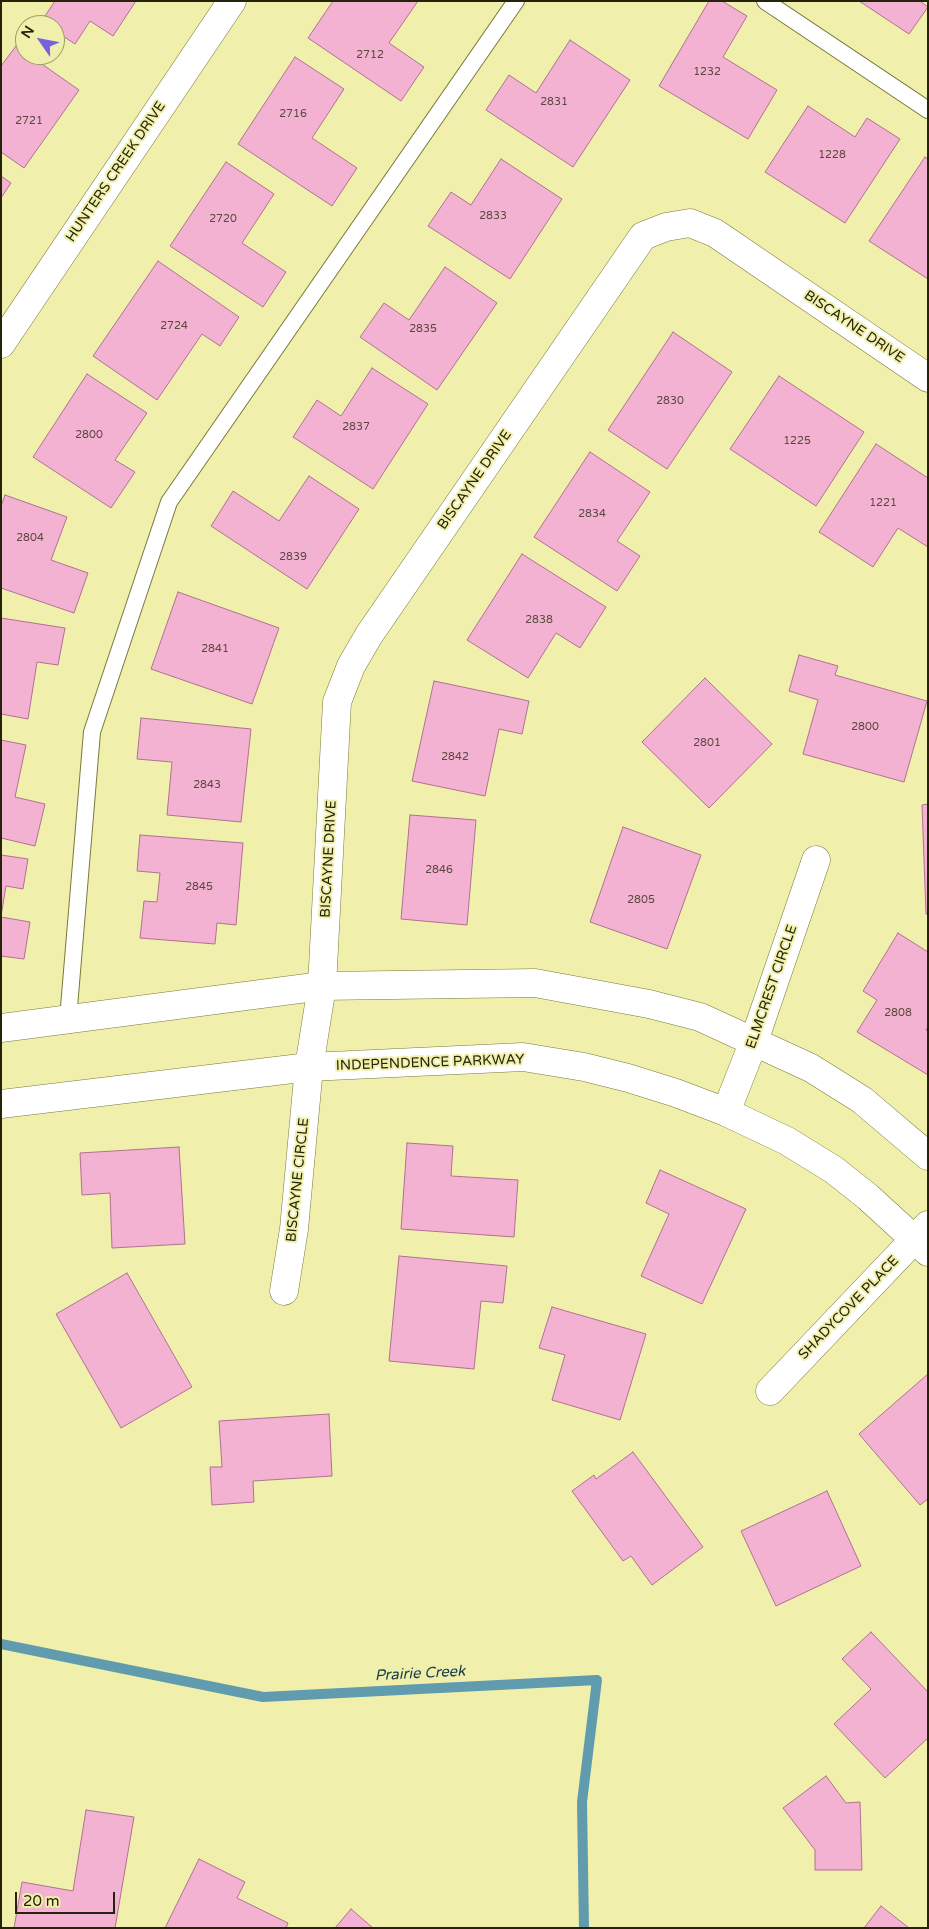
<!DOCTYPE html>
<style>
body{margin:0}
#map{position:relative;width:929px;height:1929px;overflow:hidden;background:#f0efab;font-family:"Varela Round",sans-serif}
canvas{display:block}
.frame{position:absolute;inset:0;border:2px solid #252409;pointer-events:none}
.north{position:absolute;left:15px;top:15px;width:50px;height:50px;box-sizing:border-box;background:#f0efab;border:1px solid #9f9e6a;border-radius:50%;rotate:303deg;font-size:14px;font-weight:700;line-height:20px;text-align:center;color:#252409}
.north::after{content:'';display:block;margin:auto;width:18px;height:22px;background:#7761dc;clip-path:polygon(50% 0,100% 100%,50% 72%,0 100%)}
.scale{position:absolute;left:15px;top:1892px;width:100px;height:22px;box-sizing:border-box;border:2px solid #252409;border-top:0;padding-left:6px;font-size:15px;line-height:18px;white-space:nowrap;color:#252409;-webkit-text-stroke:4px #f0efab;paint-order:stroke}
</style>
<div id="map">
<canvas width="929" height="1929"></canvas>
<div class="frame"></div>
<div class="north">N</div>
<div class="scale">20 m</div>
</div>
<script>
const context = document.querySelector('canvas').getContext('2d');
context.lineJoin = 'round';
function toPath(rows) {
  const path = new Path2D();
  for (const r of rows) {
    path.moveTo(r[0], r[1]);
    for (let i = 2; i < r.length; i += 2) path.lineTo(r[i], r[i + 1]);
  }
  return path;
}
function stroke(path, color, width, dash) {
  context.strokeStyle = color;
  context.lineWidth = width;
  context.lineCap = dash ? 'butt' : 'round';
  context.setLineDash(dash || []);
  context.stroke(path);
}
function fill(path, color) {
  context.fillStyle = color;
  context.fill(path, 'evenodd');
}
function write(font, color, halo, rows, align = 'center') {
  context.font = font + ' "Varela Round",sans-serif';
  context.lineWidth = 4;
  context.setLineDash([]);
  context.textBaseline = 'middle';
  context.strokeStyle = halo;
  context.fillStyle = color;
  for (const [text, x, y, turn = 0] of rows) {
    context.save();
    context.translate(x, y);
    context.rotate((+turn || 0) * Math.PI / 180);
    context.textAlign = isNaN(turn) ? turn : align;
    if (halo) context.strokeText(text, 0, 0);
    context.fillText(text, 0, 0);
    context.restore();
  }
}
const stream = toPath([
 [1,1644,263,1697,597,1680,582,1802,584,1928]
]);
const building = toPath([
 [55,1,136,1,113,36,90,21,75,44,55,31,55,25,45,25,41,22,55,1],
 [333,1,418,1,389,43,424,67,401,101,308,38,333,1],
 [709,1,722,1,747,16,723,57,777,90,748,139,659,86,709,1],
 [859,1,920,1,928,7,909,34,859,1],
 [570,40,630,80,573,167,486,110,509,75,536,93,570,40],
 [16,46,25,52,25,55,29,55,79,90,24,168,1,152,1,66,16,46],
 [295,57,344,89,312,138,357,168,332,206,238,144,295,57],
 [808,106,855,137,867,118,900,139,845,223,765,172,808,106],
 [925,157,928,159,928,279,869,241,925,157],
 [501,159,562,199,510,279,428,226,451,192,471,205,501,159],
 [226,162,274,194,242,243,286,272,263,307,170,246,226,162],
 [1,176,11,183,1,198,1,176],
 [158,261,239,317,220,346,202,334,157,400,93,356,158,261],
 [445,267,497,303,437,390,360,337,384,303,409,320,445,267],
 [673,332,732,372,667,469,608,430,673,332],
 [372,368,428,404,373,489,293,437,317,400,341,416,372,368],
 [87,374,147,413,115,460,135,472,111,508,33,457,87,374],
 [779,376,864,432,816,506,730,449,779,376],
 [876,444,928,478,928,547,898,528,873,567,819,532,876,444],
 [590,452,650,492,617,541,640,556,617,591,534,537,590,452],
 [309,476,359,509,307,589,211,526,233,491,279,521,309,476],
 [5,495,67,517,51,560,88,573,74,613,1,588,1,506,5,495],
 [522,554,606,607,580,648,556,633,528,678,467,640,522,554],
 [178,592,279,628,252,704,151,669,178,592],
 [1,618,65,628,58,665,37,662,28,719,1,714,1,618],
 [799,655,838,666,835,675,927,701,904,782,803,754,818,700,789,691,799,655],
 [705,678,772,744,709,808,642,742,705,678],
 [434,681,529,701,522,734,499,729,485,796,412,781,434,681],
 [141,718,251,729,241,822,167,815,172,762,137,759,141,718],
 [1,740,26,745,15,797,45,804,35,846,1,838,1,740],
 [928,804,928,914,926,914,922,805,928,804],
 [410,815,476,820,467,925,401,919,410,815],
 [623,827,701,855,667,949,590,922,623,827],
 [140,835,243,843,236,925,217,923,215,944,140,938,144,901,157,902,160,873,137,871,140,835],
 [1,855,28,859,23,889,6,886,1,916,1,855],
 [1,917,30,922,24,959,1,956,1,917],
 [898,933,928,952,928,1027,926,1030,928,1031,928,1075,857,1032,877,1000,863,991,898,933],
 [407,1143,453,1146,451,1176,518,1180,514,1237,401,1229,407,1143],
 [179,1147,185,1244,112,1248,110,1193,82,1195,80,1153,179,1147],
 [660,1170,746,1209,702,1304,641,1276,669,1214,646,1203,660,1170],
 [399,1256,507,1266,503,1303,481,1301,474,1369,389,1361,399,1256],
 [127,1273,192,1387,121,1428,56,1314,127,1273],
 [552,1307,646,1334,620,1420,552,1400,565,1355,539,1348,552,1307],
 [928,1374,928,1499,920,1505,859,1434,928,1374],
 [329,1414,332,1476,253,1481,254,1502,212,1505,210,1467,222,1467,219,1421,329,1414],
 [633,1452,703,1547,652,1585,631,1556,623,1561,572,1491,594,1475,596,1479,633,1452],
 [827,1491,861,1566,776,1606,741,1531,827,1491],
 [871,1632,928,1692,928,1738,885,1778,834,1724,871,1689,842,1659,871,1632],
 [826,1776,846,1803,860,1802,862,1870,815,1870,815,1850,783,1808,826,1776],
 [86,1810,134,1817,115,1928,14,1928,22,1882,73,1891,86,1810],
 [199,1859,245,1882,237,1898,288,1923,286,1928,165,1928,199,1859],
 [881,1906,909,1928,864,1928,881,1906],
 [351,1909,373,1928,335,1928,351,1909]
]);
const service = toPath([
 [765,1,928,110],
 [68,1019,92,732,169,502,516,1]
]);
const minor = toPath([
 [1,344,232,1],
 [726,1112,754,1041,816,860],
 [284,1291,294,1229,309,1067,322,986,337,702,351,666,369,635,643,236,666,227,690,223,715,233,928,378],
 [770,1391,928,1225]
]);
const secondary = toPath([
 [1,1028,322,986,535,983,649,1004,700,1017,811,1068,862,1100,928,1156],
 [1,1104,309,1067,523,1057,584,1067,628,1078,676,1093,726,1112,787,1141,834,1170,868,1197,928,1252]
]);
const numberNames = [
 ["2712",370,55],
 ["1232",707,72],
 ["2831",554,102],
 ["2716",293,114],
 ["2721",29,121],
 ["1228",832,155],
 ["2833",493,216],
 ["2720",223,219],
 ["2724",174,326],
 ["2835",423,329],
 ["2830",670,401],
 ["2837",356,427],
 ["2800",89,435],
 ["1225",797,441],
 ["1221",883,503],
 ["2834",592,514],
 ["2804",30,538],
 ["2839",293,557],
 ["2838",539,620],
 ["2841",215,649],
 ["2800",865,727],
 ["2801",707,743],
 ["2842",455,757],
 ["2843",207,785],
 ["2846",439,870],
 ["2845",199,887],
 ["2805",641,900],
 ["2808",898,1013]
];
const streetNames = [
 ["HUNTERS CREEK DRIVE",116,172,-56],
 ["BISCAYNE DRIVE",854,327,34],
 ["BISCAYNE DRIVE",475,480,-55],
 ["BISCAYNE DRIVE",329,859,-87],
 ["ELMCREST CIRCLE",772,987,-71],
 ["INDEPENDENCE PARKWAY",430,1063,-2],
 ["BISCAYNE CIRCLE",298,1180,-84],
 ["SHADYCOVE PLACE",849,1308,-46]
];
const waterNames = [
 ["Prairie Creek",420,1674,-3]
];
stroke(stream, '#609cae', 10);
fill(building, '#f4b2d3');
stroke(building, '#af7191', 1);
stroke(service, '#7a7938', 18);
stroke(minor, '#7a7938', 29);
stroke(secondary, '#7a7938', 29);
stroke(service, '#fff', 16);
stroke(minor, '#fff', 28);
stroke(secondary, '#fff', 28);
write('11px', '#59483c', null, numberNames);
write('14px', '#252409', '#f0efab', streetNames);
write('italic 15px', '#173e4e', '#f0efab', waterNames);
</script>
